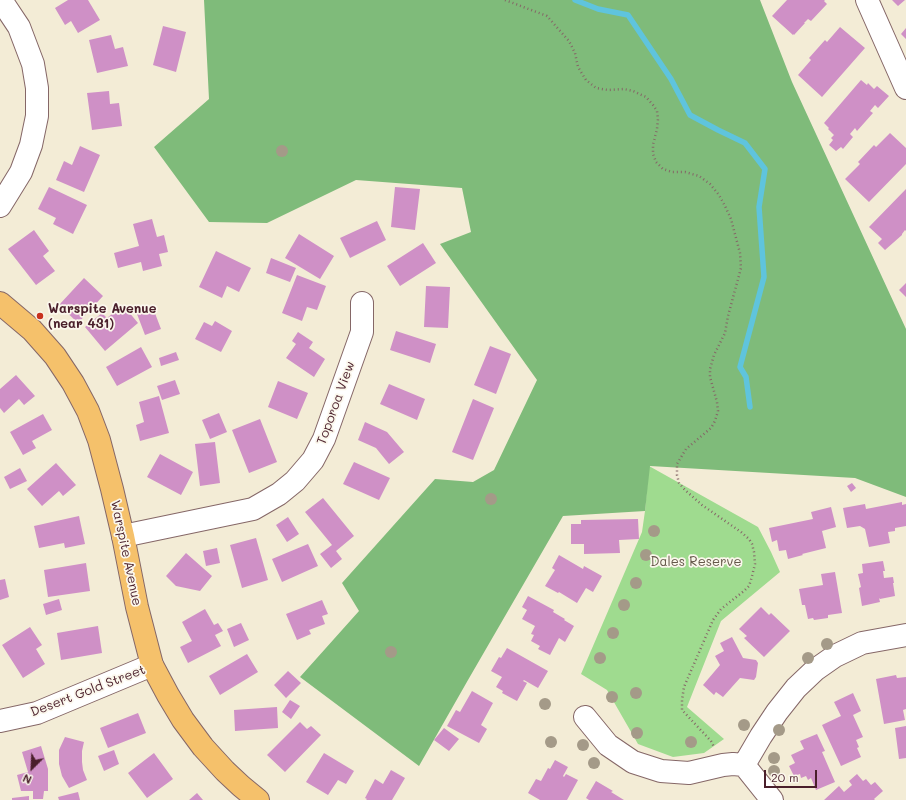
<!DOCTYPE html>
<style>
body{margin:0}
#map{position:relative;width:906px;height:800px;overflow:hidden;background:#f3ecd6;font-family:Mali,sans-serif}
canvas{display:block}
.north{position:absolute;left:12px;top:748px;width:40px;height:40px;-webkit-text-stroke:3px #fbf7ec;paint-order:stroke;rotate:204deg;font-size:11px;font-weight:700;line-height:16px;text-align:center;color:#4a1f2b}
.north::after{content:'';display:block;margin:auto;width:14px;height:18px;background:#4a1f2b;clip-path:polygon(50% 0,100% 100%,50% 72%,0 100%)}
.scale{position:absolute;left:764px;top:770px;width:53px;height:18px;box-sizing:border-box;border:2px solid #4a1f2b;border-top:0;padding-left:5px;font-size:12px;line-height:14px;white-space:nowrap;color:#4a1f2b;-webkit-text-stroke:3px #fbf7ec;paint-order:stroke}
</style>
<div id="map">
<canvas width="906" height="800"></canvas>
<div class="north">N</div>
<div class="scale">20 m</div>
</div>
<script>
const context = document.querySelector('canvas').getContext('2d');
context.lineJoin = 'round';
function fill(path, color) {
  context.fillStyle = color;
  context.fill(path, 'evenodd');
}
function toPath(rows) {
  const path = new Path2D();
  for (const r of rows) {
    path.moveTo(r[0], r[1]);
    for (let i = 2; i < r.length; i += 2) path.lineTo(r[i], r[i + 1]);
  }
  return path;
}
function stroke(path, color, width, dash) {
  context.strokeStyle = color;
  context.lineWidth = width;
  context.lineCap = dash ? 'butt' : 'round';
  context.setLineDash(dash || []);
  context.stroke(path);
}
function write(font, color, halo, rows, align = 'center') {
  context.font = font + ' Mali,sans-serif';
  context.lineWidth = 3.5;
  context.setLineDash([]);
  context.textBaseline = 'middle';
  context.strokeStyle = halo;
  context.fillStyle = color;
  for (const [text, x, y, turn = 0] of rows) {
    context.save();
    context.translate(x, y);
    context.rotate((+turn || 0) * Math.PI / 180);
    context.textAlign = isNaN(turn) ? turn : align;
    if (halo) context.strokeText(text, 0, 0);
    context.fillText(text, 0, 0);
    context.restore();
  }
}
const green = toPath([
 [649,466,758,527,771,552,780,572,721,621,687,707,724,739,704,753,673,757,638,744,607,690,581,674,642,532,645,511]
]);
const forest = toPath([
 [204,0,760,0,792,82,906,329,906,497,855,478,650,466,645,511,563,516,468,680,419,766,300,677,359,611,342,583,435,479,473,482,494,470,537,380,440,244,471,232,462,188,356,180,267,223,209,222,154,147,209,99]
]);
const stream = toPath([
 [575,0,598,9,628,15,671,79,690,115,718,130,745,143,765,169,759,207,764,277,740,367,746,377,750,407]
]);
const building = toPath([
 [68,0,88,0,100,20,78,33,71,21,65,25,55,8],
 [787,0,825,0,824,1,827,4,811,21,808,19,804,23,805,23,794,35,793,34,793,35,772,16],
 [892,0,905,0,898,6],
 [163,26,186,32,176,72,153,65],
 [840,27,865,48,822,97,798,75,811,60,809,58,825,40,827,42],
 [906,28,906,39,901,34],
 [111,35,115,49,123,47,128,66,97,73,89,40],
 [861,80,867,85,868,83,874,89,877,86,889,96,878,108,875,105,870,111,873,113,857,131,855,128,850,134,853,137,843,149,841,147,836,151,829,145,833,140,831,138,834,135,828,129,829,128,824,123],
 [109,91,110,104,119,103,122,126,92,130,87,93],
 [890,133,906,148,906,164,869,202,845,179,860,164,858,162,874,145,876,147],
 [80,146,100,155,84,192,56,180,64,161,72,165],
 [49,187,87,205,73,234,53,224,56,218,38,209],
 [395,187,420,189,415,230,391,227],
 [906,189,906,231,905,230,902,234,902,235,885,250,878,243,882,239,869,227],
 [152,219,157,237,164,235,168,252,159,254,162,266,143,271,141,262,118,268,114,253,139,246,133,224],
 [377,221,386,240,350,258,340,238],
 [34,230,49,251,43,256,55,271,36,285,8,249],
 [299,234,334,256,320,279,285,258],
 [423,243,436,263,400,286,387,266],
 [216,251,251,268,239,292,227,286,222,298,199,287],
 [271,258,296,268,290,282,266,273],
 [297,275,326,286,317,310,307,307,302,321,282,313],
 [84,278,103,296,78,323,59,305],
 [906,283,906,297,899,290],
 [426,286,450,287,448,328,424,327],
 [123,305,138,323,105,351,85,327,102,313,107,318],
 [153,308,161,329,145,335,137,314],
 [215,321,232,331,221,352,195,339,204,322,212,326],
 [396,331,436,344,430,363,390,350],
 [298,332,313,342,309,348,325,359,314,377,286,358,296,344,292,341],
 [490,346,511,354,496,394,474,385],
 [141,347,152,367,117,386,106,367],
 [176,352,179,360,161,366,159,358],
 [16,375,35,396,24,405,19,399,4,413,0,408,0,389],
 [175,380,180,394,162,400,157,386],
 [278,381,308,393,297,419,268,407],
 [389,384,425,399,417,420,380,404],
 [159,396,169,433,140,441,136,425,144,422,139,402],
 [473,399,494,408,473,460,452,452],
 [219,413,227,432,210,439,202,420],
 [43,414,52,430,32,441,36,448,23,455,10,432],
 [260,419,277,462,249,473,232,430],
 [365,422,387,432,404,452,389,464,376,448,358,440],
 [215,442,220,483,200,486,195,444],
 [160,454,193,472,181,495,147,477],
 [354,462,390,478,379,500,343,484],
 [56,463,76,485,63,496,59,491,42,506,27,489],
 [20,468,27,481,10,489,4,477],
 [852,483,856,488,851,492,847,486],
 [323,498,354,536,336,551,342,559,331,568,320,554,332,545,305,512],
 [902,502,902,505,906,504,906,526,895,528,895,531,888,532,890,543,869,547,865,529,860,526,847,528,843,508,865,504,866,509],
 [831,507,836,527,822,531,826,548,802,554,803,555,788,559,786,550,779,551,777,540,772,542,769,528,813,519,811,512],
 [79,516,85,544,65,548,64,543,39,548,34,526],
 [288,517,299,534,287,542,276,525],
 [638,519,639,539,619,540,620,553,584,554,584,544,571,544,571,524,581,524,581,520],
 [256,538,268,580,242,588,230,545],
 [308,544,318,566,282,582,272,559],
 [217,548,220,563,206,566,203,551],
 [186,553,212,576,200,591,176,586,166,576],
 [559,555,583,569,584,566,602,576,593,592,586,588,577,603,559,592,558,593,545,586,555,570,552,568],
 [883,561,885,571,883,571,884,578,893,577,894,583,893,583,895,596,880,599,879,598,880,602,862,606,859,588,861,587,858,574,863,573,862,564],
 [86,563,90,591,48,597,44,570],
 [835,572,842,613,828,615,828,618,814,620,813,618,808,619,805,605,802,605,799,589,823,585,821,574],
 [5,579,9,597,0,600,0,580],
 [528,596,554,610,553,612,565,619,564,620,574,626,565,642,559,638,550,655,538,649,540,646,531,641,534,635,531,634,535,626,522,619,527,610,522,607],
 [59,599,62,610,46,615,43,604],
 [322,600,328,614,322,616,325,624,309,630,311,634,297,640,286,614],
 [761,607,769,615,771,613,790,631,764,657,744,638,747,636,739,629],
 [205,609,214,625,218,623,223,631,215,635,221,646,188,663,180,647,192,641,182,622],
 [241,623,249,640,234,647,227,629],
 [98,626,102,653,61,660,57,633],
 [30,627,42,645,36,649,45,664,23,678,2,645],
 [732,637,743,658,756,660,758,663,756,677,754,680,740,678,723,697,716,692,714,695,703,685,720,665,715,656,724,651,720,643],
 [507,648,548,671,538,688,524,680,523,681,527,683,517,701,502,693,503,691,496,687,502,677,491,671,499,657,501,658],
 [247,654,258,672,220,695,209,676],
 [288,671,301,683,286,698,274,685],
 [896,675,897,678,906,677,906,709,903,710,905,720,884,724,876,679],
 [472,691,493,703,481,725,487,729,479,743,447,726,456,710,460,712],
 [853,693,861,711,853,715,863,737,856,740,859,747,857,748,861,757,841,766,822,725,841,716,834,702],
 [290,700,300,706,291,719,282,712],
 [277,707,278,728,235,731,234,710],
 [138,713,146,733,108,748,100,728],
 [300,722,307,729,311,726,321,735,285,772,267,755],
 [906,726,906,758,899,759,895,728],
 [444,728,459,739,449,751,434,740],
 [817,734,825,751,822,752,835,782,816,790,811,778,808,780,806,776,801,778,800,774,794,776,789,766,795,763,791,755,804,749,800,741],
 [65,737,84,742,82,751,82,762,83,770,87,780,69,788,62,776,59,764,59,750],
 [41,746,48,769,48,791,44,791,43,799,33,799,33,791,21,791,17,775,28,772,22,752],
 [114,750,119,764,104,771,98,756],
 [154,753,173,779,147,798,128,773],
 [324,753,354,771,346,784,338,780,328,795,306,782],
 [555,760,568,767,563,776,564,777,566,774,578,780,567,800,540,800,528,793,536,779,541,781,548,768,550,769],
 [391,770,405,778,392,800,366,800,367,799,365,798,375,779,383,784],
 [857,774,863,781,866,779,871,785,875,782,883,791,874,799,875,800,824,800,839,786,844,792,852,785,849,781],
 [596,781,613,791,611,792,624,800,589,800,586,798],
 [78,792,80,800,59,800,58,797],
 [197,793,203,800,189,800],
 [29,796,29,800,12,800,12,798]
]);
const path = toPath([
 [505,0,547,16,569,41,575,53,578,67,586,80,596,88,608,90,624,89,633,91,646,97,653,105,657,111,658,119,657,129,653,145,653,154,656,162,663,169,672,172,685,172,699,176,710,184,719,195,725,206,731,219,740,253,741,268,728,316,725,333,714,355,710,369,710,377,717,402,718,411,715,421,711,428,686,449,677,464,677,475,679,483,685,490,702,505,741,532,749,539,752,544,754,552,755,564,751,580,749,586,744,591,721,609,713,620,684,687,682,700,682,710,711,741,714,747]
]);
const minor = toPath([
 [867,0,906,88],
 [0,206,5,198,21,172,31,145,37,116,37,88,33,64,19,27,1,0],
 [123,536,253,509,279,494,295,481,313,460,324,439,362,332,362,303],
 [585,717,608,745,633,762,661,771,689,773,723,765,733,764,744,765,761,736,777,712,796,688,815,670,835,656,862,643,906,635],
 [0,721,37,713,152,665],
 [744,765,772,800]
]);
const major = toPath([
 [0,303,32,330,55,356,73,383,88,411,99,440,112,489,123,536,137,607,152,665,168,695,183,720,203,747,225,771,241,786,258,800]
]);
const trees = [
 [282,151],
 [491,499],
 [654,531],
 [646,555],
 [636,583],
 [624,605],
 [613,633],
 [827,644],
 [391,652],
 [600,658],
 [808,658],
 [636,693],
 [612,697],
 [545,704],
 [744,725],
 [779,730],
 [637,733],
 [551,742],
 [691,742],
 [583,745],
 [774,758],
 [594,763],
 [774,771]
];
const markers = [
 [40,316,4,"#c8321e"]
];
const poiNames = [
 ["Warspite Avenue",48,309],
 ["(near 431)",48,324]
];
const streetNames = [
 ["Toporoa View",336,403,-70],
 ["Warspite Avenue",126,553,78],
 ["Desert Gold Street",88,691,-21]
];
const parkNames = [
 ["Dales Reserve",696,562]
];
fill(green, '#9fdb8f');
fill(forest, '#7fbb7a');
stroke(stream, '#5fc4dd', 5.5);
fill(building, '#cf90c6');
stroke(minor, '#856767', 24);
stroke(major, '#856767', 24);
stroke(path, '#856767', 2.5, [1, 3]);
stroke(minor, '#fff', 22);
stroke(major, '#f5c16b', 22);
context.fillStyle = '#a49a88';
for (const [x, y] of trees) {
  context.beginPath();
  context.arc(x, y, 6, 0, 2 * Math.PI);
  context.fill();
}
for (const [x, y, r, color] of markers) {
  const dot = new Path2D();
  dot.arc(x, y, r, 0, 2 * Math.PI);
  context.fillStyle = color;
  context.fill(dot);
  stroke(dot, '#fbf7ec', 1.5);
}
write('bold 13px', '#4a1f2b', '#fbf7ec', poiNames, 'left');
write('13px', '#4a1f2b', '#fbf7ec', streetNames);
write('13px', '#645749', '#fbf7ec', parkNames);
</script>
